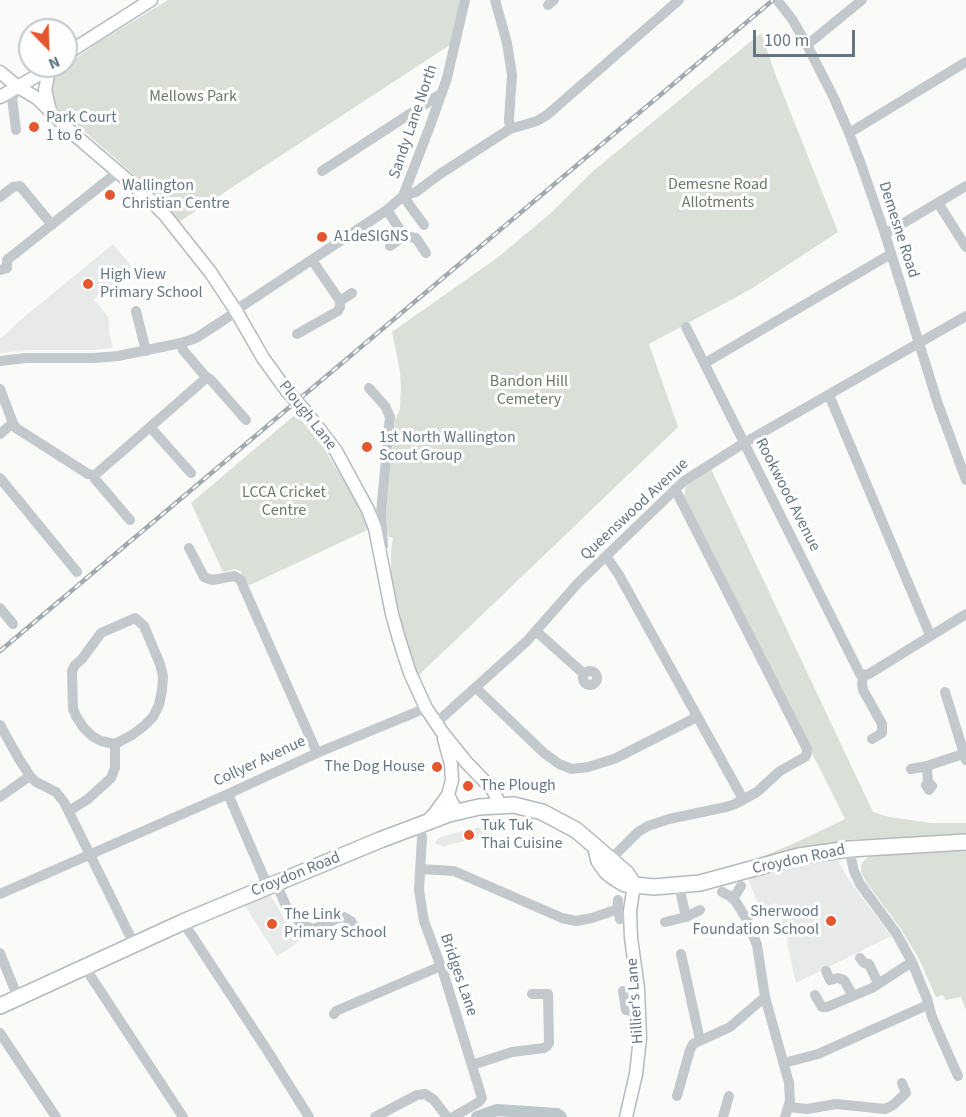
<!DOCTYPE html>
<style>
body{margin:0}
#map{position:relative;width:966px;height:1117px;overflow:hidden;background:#fafaf8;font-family:"Source Sans 3",sans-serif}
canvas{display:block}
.north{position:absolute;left:18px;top:18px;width:60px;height:60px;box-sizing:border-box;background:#fff;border:2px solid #c1c8cd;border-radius:50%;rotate:157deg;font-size:16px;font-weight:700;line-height:24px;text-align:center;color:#657683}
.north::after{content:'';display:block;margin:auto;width:21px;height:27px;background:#e4572e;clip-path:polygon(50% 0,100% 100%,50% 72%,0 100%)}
.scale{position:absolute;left:753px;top:30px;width:102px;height:27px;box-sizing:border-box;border:3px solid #657683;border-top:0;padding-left:8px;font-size:18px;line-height:21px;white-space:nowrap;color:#657683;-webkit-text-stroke:4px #fff;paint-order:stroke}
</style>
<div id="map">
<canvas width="966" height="1117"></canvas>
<div class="north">N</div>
<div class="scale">100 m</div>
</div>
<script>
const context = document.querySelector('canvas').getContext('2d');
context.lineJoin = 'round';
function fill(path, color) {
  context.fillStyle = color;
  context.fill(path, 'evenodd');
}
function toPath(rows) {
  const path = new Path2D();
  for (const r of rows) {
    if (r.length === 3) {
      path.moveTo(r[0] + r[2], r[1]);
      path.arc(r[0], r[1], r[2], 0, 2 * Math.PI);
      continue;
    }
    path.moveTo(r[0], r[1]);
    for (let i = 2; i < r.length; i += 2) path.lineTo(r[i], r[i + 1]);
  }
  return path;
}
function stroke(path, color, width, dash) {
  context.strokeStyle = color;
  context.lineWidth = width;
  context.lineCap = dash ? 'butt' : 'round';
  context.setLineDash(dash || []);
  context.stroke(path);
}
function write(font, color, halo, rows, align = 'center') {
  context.font = font + ' "Source Sans 3",sans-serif';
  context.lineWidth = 6;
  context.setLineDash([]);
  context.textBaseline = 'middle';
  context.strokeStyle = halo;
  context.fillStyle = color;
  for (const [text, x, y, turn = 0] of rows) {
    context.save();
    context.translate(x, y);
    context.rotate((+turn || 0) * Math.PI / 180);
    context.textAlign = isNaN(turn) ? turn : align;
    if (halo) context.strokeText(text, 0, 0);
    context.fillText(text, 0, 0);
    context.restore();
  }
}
const built = toPath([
 [113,244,133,268,93,300,97,303,109,318,109,332,113,348,94,350,29,350,0,353,0,338,5,335,18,322],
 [487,825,489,836,448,845,444,847,435,843,437,839,443,836],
 [821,858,838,861,849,880,891,936,796,983,788,947,786,931,776,903,761,912,748,878],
 [270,895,299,942,277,956,245,906]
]);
const green = toPath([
 [168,0,464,0,456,41,179,222,149,188,60,110,51,99,51,87,59,69,66,66,66,65,99,42],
 [761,33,776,76,838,232,751,289,649,344,678,427,418,676,404,633,393,586,391,573,391,551,393,538,388,536,387,530,386,515,395,420,400,409,401,387,400,371,392,332,497,258,552,212,592,172],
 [296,414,323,447,350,490,369,529,250,585,246,583,243,575,240,571,235,569,223,572,191,503],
 [711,469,873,812,889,817,931,823,966,823,966,835,845,840,749,862,795,843,845,819,684,496,686,486],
 [966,850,966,1010,961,997,945,1000,943,995,936,997,919,959,901,929,866,882,861,872,862,863,868,857,875,853]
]);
const river = toPath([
 [477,1117,497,1110,557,1114,561,1117]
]);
const minor = toPath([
 [495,0,507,43,512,75,509,119,510,129],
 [777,0,792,19,807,45,834,98,849,133,862,167,885,234,938,404,966,480],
 [548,5,554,0],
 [807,45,862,0],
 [16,130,12,98,18,87],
 [849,133,966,62],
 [322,171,442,93],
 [403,196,416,192,440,174,502,134,510,129,537,121,547,115,679,0],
 [403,196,424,225],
 [0,197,13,187,20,186,52,225],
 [938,203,966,247],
 [387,210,404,236,390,246],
 [885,234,966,186],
 [404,236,416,238,426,253],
 [0,270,7,268,7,260,118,172],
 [340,301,352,293],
 [136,311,146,351],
 [686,327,860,674,863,675],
 [297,334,338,311,340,307,340,301,312,260],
 [0,361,26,358,94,358,118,356,181,343,196,338,233,314,239,308,387,210,403,196,430,126,447,78,465,0],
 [705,363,891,254],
 [205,376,211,380,246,420],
 [369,388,385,406,390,417,381,513,383,546,382,548],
 [0,389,13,423,16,428,88,474,95,475,204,380,205,376,183,350,181,343],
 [829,395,930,635],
 [150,427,191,473],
 [0,434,13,423],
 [93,475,95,479,130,520],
 [0,478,77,572],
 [189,548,204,577,212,580,234,576,240,579,317,753],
 [606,556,619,575,743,799],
 [0,608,13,624],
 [536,631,584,674],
 [590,678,7],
 [863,675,869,674,966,614],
 [863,675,862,684,863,690,882,724,882,733,872,739],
 [476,688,544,753,559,764,572,769,588,767,614,759,697,717],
 [945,692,966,760],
 [436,723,527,641,578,583,684,481,744,443,966,316],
 [0,725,19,759,30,776,36,782,56,792,64,802,134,944],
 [927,766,928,782,926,785,929,790,932,786,928,782],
 [911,769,927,766,966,753],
 [228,794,268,887],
 [0,797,30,776],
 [69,811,88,799,111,778,115,768,115,744,132,735,144,726,153,717,159,705,162,690,163,676,160,664,144,626,135,618,101,633,82,659,75,665,72,671,73,709,76,716,83,727,92,736,101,741,115,744],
 [419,825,422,837,419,890,424,921,444,975,482,1098,479,1102,453,1117],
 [849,849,854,871,860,884,896,933,912,962,927,999,932,1017,958,1076],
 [611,859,638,832,648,826,669,819,726,807,735,804,757,792,780,771,805,757,807,753,807,749,675,489],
 [420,869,454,871,562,918,576,921,592,918,618,909],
 [276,883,287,908,302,925,314,929,336,919,344,917,351,921,358,933],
 [679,886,686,917],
 [722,892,730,896,736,902,746,918,757,945,765,997,789,1083,790,1101,785,1117],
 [0,894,228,794,317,753,426,708],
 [733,899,741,886],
 [618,900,618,909,620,919],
 [183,922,265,1047,309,1117],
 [665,922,686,917,700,910],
 [0,953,18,998],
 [681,954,700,1040],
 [860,958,864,963,869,964,878,983],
 [84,966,183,1117],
 [826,971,830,980,838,978,844,980,853,996],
 [623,991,626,1010,639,1012],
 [815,995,822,1007,827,1007,872,988,912,962],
 [334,1014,336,1011,441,966],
 [0,1033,56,1117],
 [784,1063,818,1054,923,1007],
 [472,1065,512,1052,544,1048,547,1046,549,1043,548,994,532,994],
 [677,1096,690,1050,693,1044,730,1027,765,997],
 [789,1107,807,1109,836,1104,885,1109,893,1105,906,1093,902,1083],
 [375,1117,417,1095,425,1094,434,1100,447,1117],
 [723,1117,729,1096]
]);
const major = toPath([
 [66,54,151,0],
 [0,72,18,87,27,92,38,99,69,130,146,196,165,215,211,273,236,311,263,358,287,391],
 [0,97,40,74,50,66],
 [50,111,45,90,50,66],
 [306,412,336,451,368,510,375,528,392,614,399,639,410,673,426,708,442,732,466,762,493,790,500,805],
 [444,739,451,764,452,780,448,795,457,812],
 [427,822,435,813,448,795],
 [626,1117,636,1074,640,1038,638,988,631,938,630,911,634,885]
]);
const highway = toPath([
 [596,849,599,861,607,872,615,878,625,884,654,887,700,883,799,856,849,849,966,842],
 [0,1006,183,922,380,840,449,814,479,807,514,805,542,812,576,830,626,873,634,885]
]);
const rail = toPath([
 [0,651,773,0]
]);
const majorBridge = toPath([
 [287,391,306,412]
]);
const markers = [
 [34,127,6,"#e4572e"],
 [110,195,6,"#e4572e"],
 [322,237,6,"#e4572e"],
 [88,284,6,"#e4572e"],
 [367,447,6,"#e4572e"],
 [437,767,6,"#e4572e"],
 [468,786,6,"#e4572e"],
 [469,835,6,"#e4572e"],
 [831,921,6,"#e4572e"],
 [272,924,6,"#e4572e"]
];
const parkNames = [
 ["Mellows Park",193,97],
 ["Demesne Road",718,185],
 ["Allotments",718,203],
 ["Bandon Hill",529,382],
 ["Cemetery",529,400],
 ["LCCA Cricket",284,493],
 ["Centre",284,511]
];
const poiNames = [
 ["Park Court",46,118],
 ["1 to 6",46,136],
 ["Wallington",122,186],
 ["Christian Centre",122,204],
 ["A1deSIGNS",334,237],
 ["High View",100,275],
 ["Primary School",100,293],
 ["1st North Wallington",379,438],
 ["Scout Group",379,456],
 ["The Dog House",425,767,"right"],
 ["The Plough",480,786],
 ["Tuk Tuk",481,826],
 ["Thai Cuisine",481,844],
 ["Sherwood",819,912,"right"],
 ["Foundation School",819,930,"right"],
 ["The Link",284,915],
 ["Primary School",284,933]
];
const streetNames = [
 ["Sandy Lane North",414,122,-71],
 ["Demesne Road",898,230,72],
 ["Plough Lane",307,416,52],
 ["Rookwood Avenue",787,495,63],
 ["Queenswood Avenue",635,510,-43],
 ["Collyer Avenue",260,762,-25],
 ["Croydon Road",799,860,-12],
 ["Croydon Road",296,875,-22],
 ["Bridges Lane",458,975,71],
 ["Hillier's Lane",636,1001,-94]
];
fill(built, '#e8e9e9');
fill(green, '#dadfd7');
stroke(river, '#bbc7cb', 12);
stroke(major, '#b5babe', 15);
stroke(highway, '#b4b9bd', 18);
stroke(minor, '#c3c8cc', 10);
stroke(major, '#fff', 12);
stroke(highway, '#fff', 15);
stroke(rail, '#a2aab0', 4.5);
stroke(rail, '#fff', 2, [7]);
stroke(majorBridge, '#b5babe', 15, []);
stroke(majorBridge, '#fff', 12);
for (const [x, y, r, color] of markers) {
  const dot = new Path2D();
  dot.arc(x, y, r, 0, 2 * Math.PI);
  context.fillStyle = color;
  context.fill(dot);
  stroke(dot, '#fff', 2);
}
write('16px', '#687a64', '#fff', parkNames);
write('16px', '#657683', '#fff', poiNames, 'left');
write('16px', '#657683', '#fff', streetNames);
</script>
